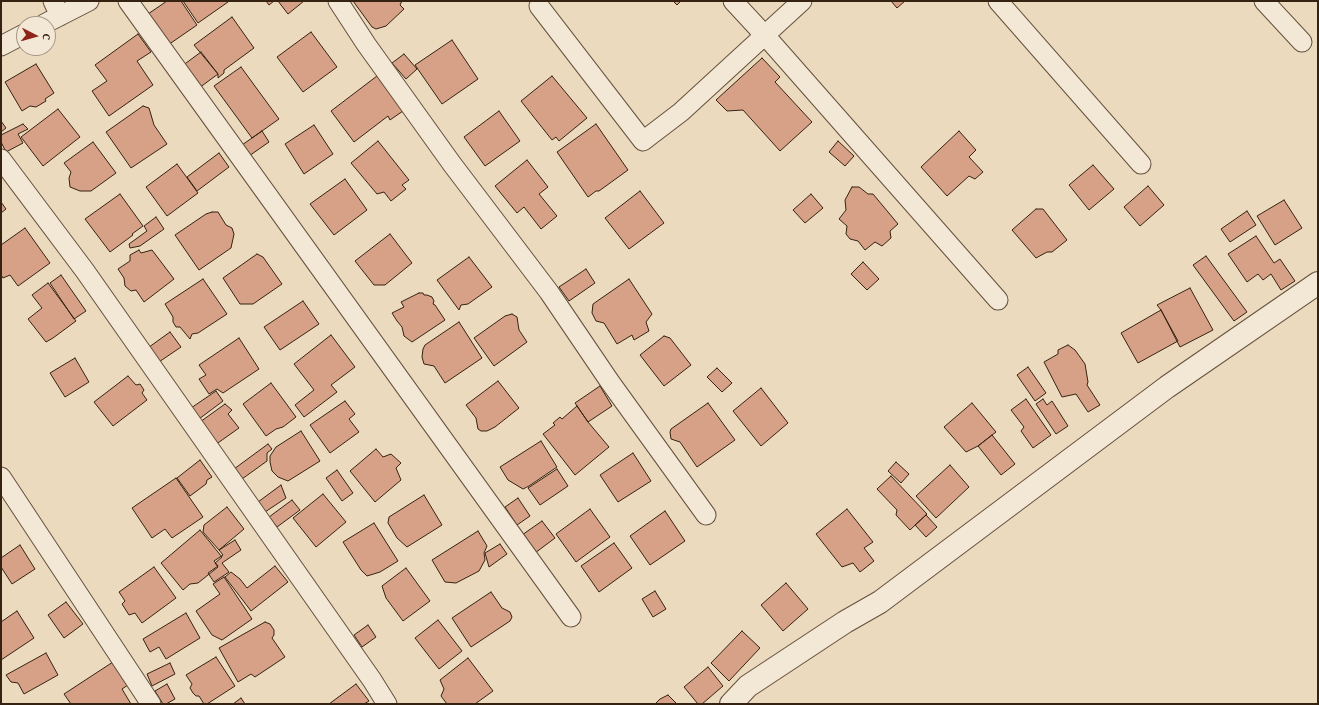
<!DOCTYPE html>
<meta charset="utf-8">
<style>
body{margin:0}
#map{position:relative;width:1319px;height:705px;overflow:hidden;background:#ecdabf;font-family:"Gentium Book Plus",serif}
canvas{display:block}
.frame{position:absolute;inset:0;border:2px solid #362211;pointer-events:none}
.north{position:absolute;left:16px;top:16px;width:40px;height:40px;box-sizing:border-box;background:#f3e7d5;border:1px solid #a79887;border-radius:50%;rotate:96deg;font-size:11px;font-weight:700;line-height:16px;text-align:center;color:#362211}
.north::after{content:'';display:block;margin:auto;width:14px;height:18px;background:#8f2418;clip-path:polygon(50% 0,100% 100%,50% 72%,0 100%)}
</style>
<div id="map">
<canvas width="1319" height="705"></canvas>
<div class="frame"></div>
<div class="north">С</div>
</div>
<script>
const context = document.querySelector('canvas').getContext('2d');
context.lineJoin = 'round';
function fill(path, color) {
  context.fillStyle = color;
  context.fill(path, 'evenodd');
}
function toPath(rows) {
  const path = new Path2D();
  for (const r of rows) {
    path.moveTo(r[0], r[1]);
    for (let i = 2; i < r.length; i += 2) path.lineTo(r[i], r[i + 1]);
  }
  return path;
}
function stroke(path, color, width, dash) {
  context.strokeStyle = color;
  context.lineWidth = width;
  context.lineCap = dash ? 'butt' : 'round';
  context.setLineDash(dash || []);
  context.stroke(path);
}
const building = toPath([
 [167,1,181,1,197,25,168,45,148,14,167,1],
 [183,1,227,1,228,2,198,23,183,1],
 [266,1,274,1,269,5,266,1],
 [278,1,304,1,288,14,278,1],
 [353,1,402,1,400,5,404,9,386,26,376,29,372,27,353,1],
 [673,1,681,1,677,5,673,1],
 [891,1,905,1,897,8,891,1],
 [232,17,254,48,224,70,224,73,218,78,218,74,194,45,232,17],
 [311,32,337,67,303,92,277,57,311,32],
 [138,34,151,52,137,61,153,85,109,116,92,91,107,81,95,65,138,34],
 [452,40,478,79,442,104,415,65,452,40],
 [201,52,218,74,199,88,182,66,201,52],
 [404,54,417,69,406,79,392,63,404,54],
 [762,58,780,77,775,82,812,122,780,151,743,110,727,111,716,100,762,58],
 [36,64,54,93,45,99,46,101,36,107,30,106,22,111,5,82,36,64],
 [241,67,279,119,252,138,214,86,241,67],
 [377,76,403,111,390,120,388,116,354,142,331,111,377,76],
 [552,76,587,118,559,141,556,137,552,140,521,101,552,76],
 [143,106,149,108,154,125,167,144,131,168,106,132,143,106],
 [58,109,80,137,43,166,21,137,58,109],
 [499,111,520,141,485,166,464,137,499,111],
 [1,121,6,128,1,132,1,121],
 [23,124,28,129,18,134,23,143,6,152,1,142,1,135,23,124],
 [596,124,628,170,599,191,596,191,588,197,557,152,596,124],
 [314,125,333,154,304,174,285,144,314,125],
 [262,131,269,142,249,156,242,145,262,131],
 [959,131,976,150,969,157,983,172,975,179,969,176,947,196,921,167,959,131],
 [378,141,409,180,402,185,406,189,391,201,384,192,377,194,351,163,378,141],
 [838,141,854,156,845,166,829,152,838,141],
 [93,142,116,173,91,191,80,191,70,187,69,178,71,172,64,163,93,142],
 [219,153,229,167,197,191,187,177,219,153],
 [527,160,548,187,539,194,557,216,541,229,524,207,517,213,495,186,527,160],
 [177,164,198,193,167,216,146,187,177,164],
 [1093,165,1114,189,1089,210,1069,185,1093,165],
 [345,179,367,210,334,235,310,204,345,179],
 [1148,186,1164,205,1140,226,1124,207,1148,186],
 [852,187,859,187,868,194,873,194,898,224,890,231,891,238,882,246,875,242,865,250,858,241,850,239,846,234,847,226,839,219,846,210,845,200,852,187],
 [640,191,664,223,629,249,605,218,640,191],
 [120,194,143,226,132,234,133,235,110,252,85,219,120,194],
 [811,194,823,208,805,223,793,210,811,194],
 [1284,200,1302,228,1275,245,1257,216,1284,200],
 [1,202,6,209,1,213,1,202],
 [1036,209,1043,209,1067,240,1052,252,1047,252,1036,258,1012,230,1036,209],
 [1247,211,1256,225,1230,242,1221,229,1247,211],
 [212,212,218,212,226,225,232,228,234,234,231,248,199,270,175,235,206,214,212,212],
 [156,217,164,229,140,246,130,248,129,244,147,231,144,226,156,217],
 [25,228,50,263,18,286,10,275,3,278,1,275,1,245,25,228],
 [390,234,412,263,385,285,374,285,355,261,390,234],
 [1256,236,1274,263,1280,259,1295,281,1281,290,1271,274,1263,280,1258,274,1247,282,1228,254,1256,236],
 [139,250,141,253,152,250,174,279,144,302,136,290,131,291,125,286,124,278,118,269,130,261,130,255,139,250],
 [257,254,263,257,282,284,253,304,240,304,223,278,257,254],
 [1206,256,1247,312,1234,321,1193,265,1206,256],
 [469,257,492,287,468,304,461,305,459,310,437,280,469,257],
 [863,262,879,279,867,290,851,274,863,262],
 [586,269,595,283,569,301,559,287,586,269],
 [61,275,86,311,74,319,50,283,61,275],
 [203,279,227,314,198,333,192,334,190,339,180,327,176,327,173,322,173,317,165,304,203,279],
 [629,279,652,314,646,322,649,331,634,340,632,335,617,344,604,323,596,321,592,313,593,304,629,279],
 [48,283,76,321,53,338,46,342,28,319,42,308,32,295,48,283],
 [1190,288,1213,330,1180,347,1161,310,1157,305,1190,288],
 [419,293,423,293,424,295,427,295,432,297,434,301,433,304,435,305,445,320,412,342,404,336,402,327,397,321,392,313,404,307,401,302,419,293],
 [303,301,319,324,280,350,264,327,303,301],
 [1161,310,1178,341,1138,363,1121,333,1161,310],
 [512,314,517,317,519,330,527,342,494,366,474,338,505,316,512,314],
 [459,322,482,358,445,383,434,366,424,364,422,357,423,349,425,345,459,322],
 [170,332,181,347,156,364,145,350,170,332],
 [331,335,355,367,331,385,337,392,304,417,295,405,314,390,294,364,331,335],
 [664,336,670,338,691,365,664,386,640,355,664,336],
 [239,338,259,369,223,393,217,389,209,394,199,379,206,375,199,365,239,338],
 [1068,345,1075,350,1085,364,1088,382,1087,385,1100,405,1088,412,1076,394,1062,397,1044,362,1058,354,1058,350,1068,345],
 [75,358,89,382,65,397,50,373,75,358],
 [1028,367,1046,393,1035,401,1017,375,1028,367],
 [717,368,732,383,722,392,707,377,717,368],
 [128,376,136,385,140,384,144,390,142,393,147,400,113,426,94,402,128,376],
 [498,381,519,408,495,427,487,431,481,431,478,429,476,418,466,405,498,381],
 [271,383,296,417,283,427,276,429,266,436,243,404,271,383],
 [600,386,612,406,588,422,575,403,600,386],
 [761,388,788,423,761,446,733,411,761,388],
 [216,391,223,401,199,419,191,408,216,391],
 [1026,399,1051,435,1033,448,1021,431,1024,427,1011,410,1026,399],
 [1043,399,1047,405,1052,401,1068,426,1056,434,1036,404,1043,399],
 [345,401,355,414,349,419,359,432,330,453,310,425,345,401],
 [708,403,735,440,697,467,680,442,671,439,670,432,671,429,708,403],
 [972,403,996,432,978,446,966,452,944,427,972,403],
 [225,404,232,410,228,414,239,428,215,445,200,422,225,404],
 [577,406,588,422,609,447,575,475,543,434,555,425,553,423,560,417,562,419,577,406],
 [301,431,320,461,288,481,278,477,272,471,270,462,270,456,276,447,301,431],
 [992,435,1015,464,1001,475,978,446,992,435],
 [541,441,557,467,529,486,523,489,508,480,500,467,541,441],
 [268,444,272,449,267,453,267,461,242,479,234,469,268,444],
 [376,449,383,457,391,454,401,463,396,468,401,480,375,502,350,471,376,449],
 [633,453,651,481,618,502,600,475,633,453],
 [200,460,212,477,207,480,206,484,190,496,177,478,200,460],
 [896,462,909,474,901,483,888,471,896,462],
 [950,465,969,487,936,518,916,496,950,465],
 [557,469,568,486,540,505,528,488,557,469],
 [337,470,353,493,342,501,326,478,337,470],
 [891,476,927,514,910,530,896,515,897,510,877,489,891,476],
 [176,478,203,517,172,538,165,529,152,538,132,508,176,478],
 [281,485,286,498,265,512,258,502,281,485],
 [323,494,346,522,316,547,293,518,323,494],
 [424,495,442,525,407,547,397,538,388,523,389,517,424,495],
 [518,498,530,516,517,525,505,507,518,498],
 [292,500,300,510,277,527,269,517,292,500],
 [227,507,244,529,219,550,203,532,204,525,227,507],
 [590,509,610,537,576,562,556,534,590,509],
 [847,509,873,542,864,548,874,561,860,572,853,563,842,567,816,534,847,509],
 [665,511,685,541,650,565,630,536,665,511],
 [926,515,937,527,926,537,915,525,926,515],
 [542,521,555,538,535,553,522,535,542,521],
 [374,523,398,561,380,572,367,576,361,570,343,542,374,523],
 [200,530,222,557,215,563,218,567,198,583,190,584,183,590,161,563,200,530],
 [478,531,487,546,484,553,485,560,479,571,456,583,445,582,432,560,478,531],
 [235,540,241,550,222,563,229,572,214,582,208,573,218,566,214,561,223,555,219,550,235,540],
 [614,543,632,568,599,592,581,566,614,543],
 [500,544,507,554,489,567,485,553,500,544],
 [20,545,35,569,12,584,1,567,1,558,20,545],
 [275,566,288,582,251,611,225,577,231,572,240,579,247,588,275,566],
 [154,567,176,598,142,623,135,613,129,615,122,604,125,601,119,592,154,567],
 [406,568,430,601,403,621,386,598,382,586,406,568],
 [224,577,252,619,222,640,212,635,196,611,220,594,213,584,224,577],
 [786,583,808,609,783,631,761,605,786,583],
 [655,591,666,609,653,617,642,599,655,591],
 [491,592,502,608,510,612,512,617,510,621,471,647,452,618,491,592],
 [66,602,83,624,64,638,48,615,66,602],
 [17,611,34,638,1,660,1,622,17,611],
 [186,613,200,638,166,659,159,647,150,652,143,639,186,613],
 [438,620,462,651,439,669,415,638,438,620],
 [265,622,270,624,274,630,274,635,272,638,285,657,255,677,251,674,238,682,219,648,265,622],
 [368,625,376,637,362,647,354,635,368,625],
 [742,631,760,648,729,681,711,663,742,631],
 [46,653,58,675,24,694,18,683,11,682,6,675,46,653],
 [216,657,235,686,207,704,204,704,199,696,196,696,193,693,190,688,192,684,186,675,216,657],
 [468,658,493,691,475,704,447,704,441,696,444,689,440,680,468,658],
 [113,662,128,685,122,689,131,704,71,704,64,694,113,662],
 [170,663,175,674,152,686,147,674,170,663],
 [708,667,723,686,702,704,698,704,684,687,708,667],
 [167,684,175,699,166,704,163,704,155,691,167,684],
 [356,684,369,701,364,704,329,704,356,684],
 [668,695,677,704,655,704,660,699,668,695],
 [241,698,245,704,233,704,241,698]
]);
const minor = toPath([
 [53,1,60,16],
 [128,1,571,617],
 [338,1,366,44,452,164,549,292,610,382,706,515],
 [733,1,770,41,998,300],
 [998,1,1141,164],
 [1264,1,1302,42],
 [539,6,643,141,681,112,802,1],
 [44,24,89,1],
 [1,46,24,34],
 [1,159,85,271,372,680,387,704],
 [1,477,151,704]
]);
const tertiary = toPath([
 [731,704,748,686,845,622,880,602,1167,387,1318,283]
]);
fill(building, '#d6a186');
stroke(building, '#362211', 1);
stroke(minor, '#64503c', 21);
stroke(tertiary, '#64503c', 24);
stroke(minor, '#f3e7d5', 19);
stroke(tertiary, '#f3e7d5', 22);
</script>
